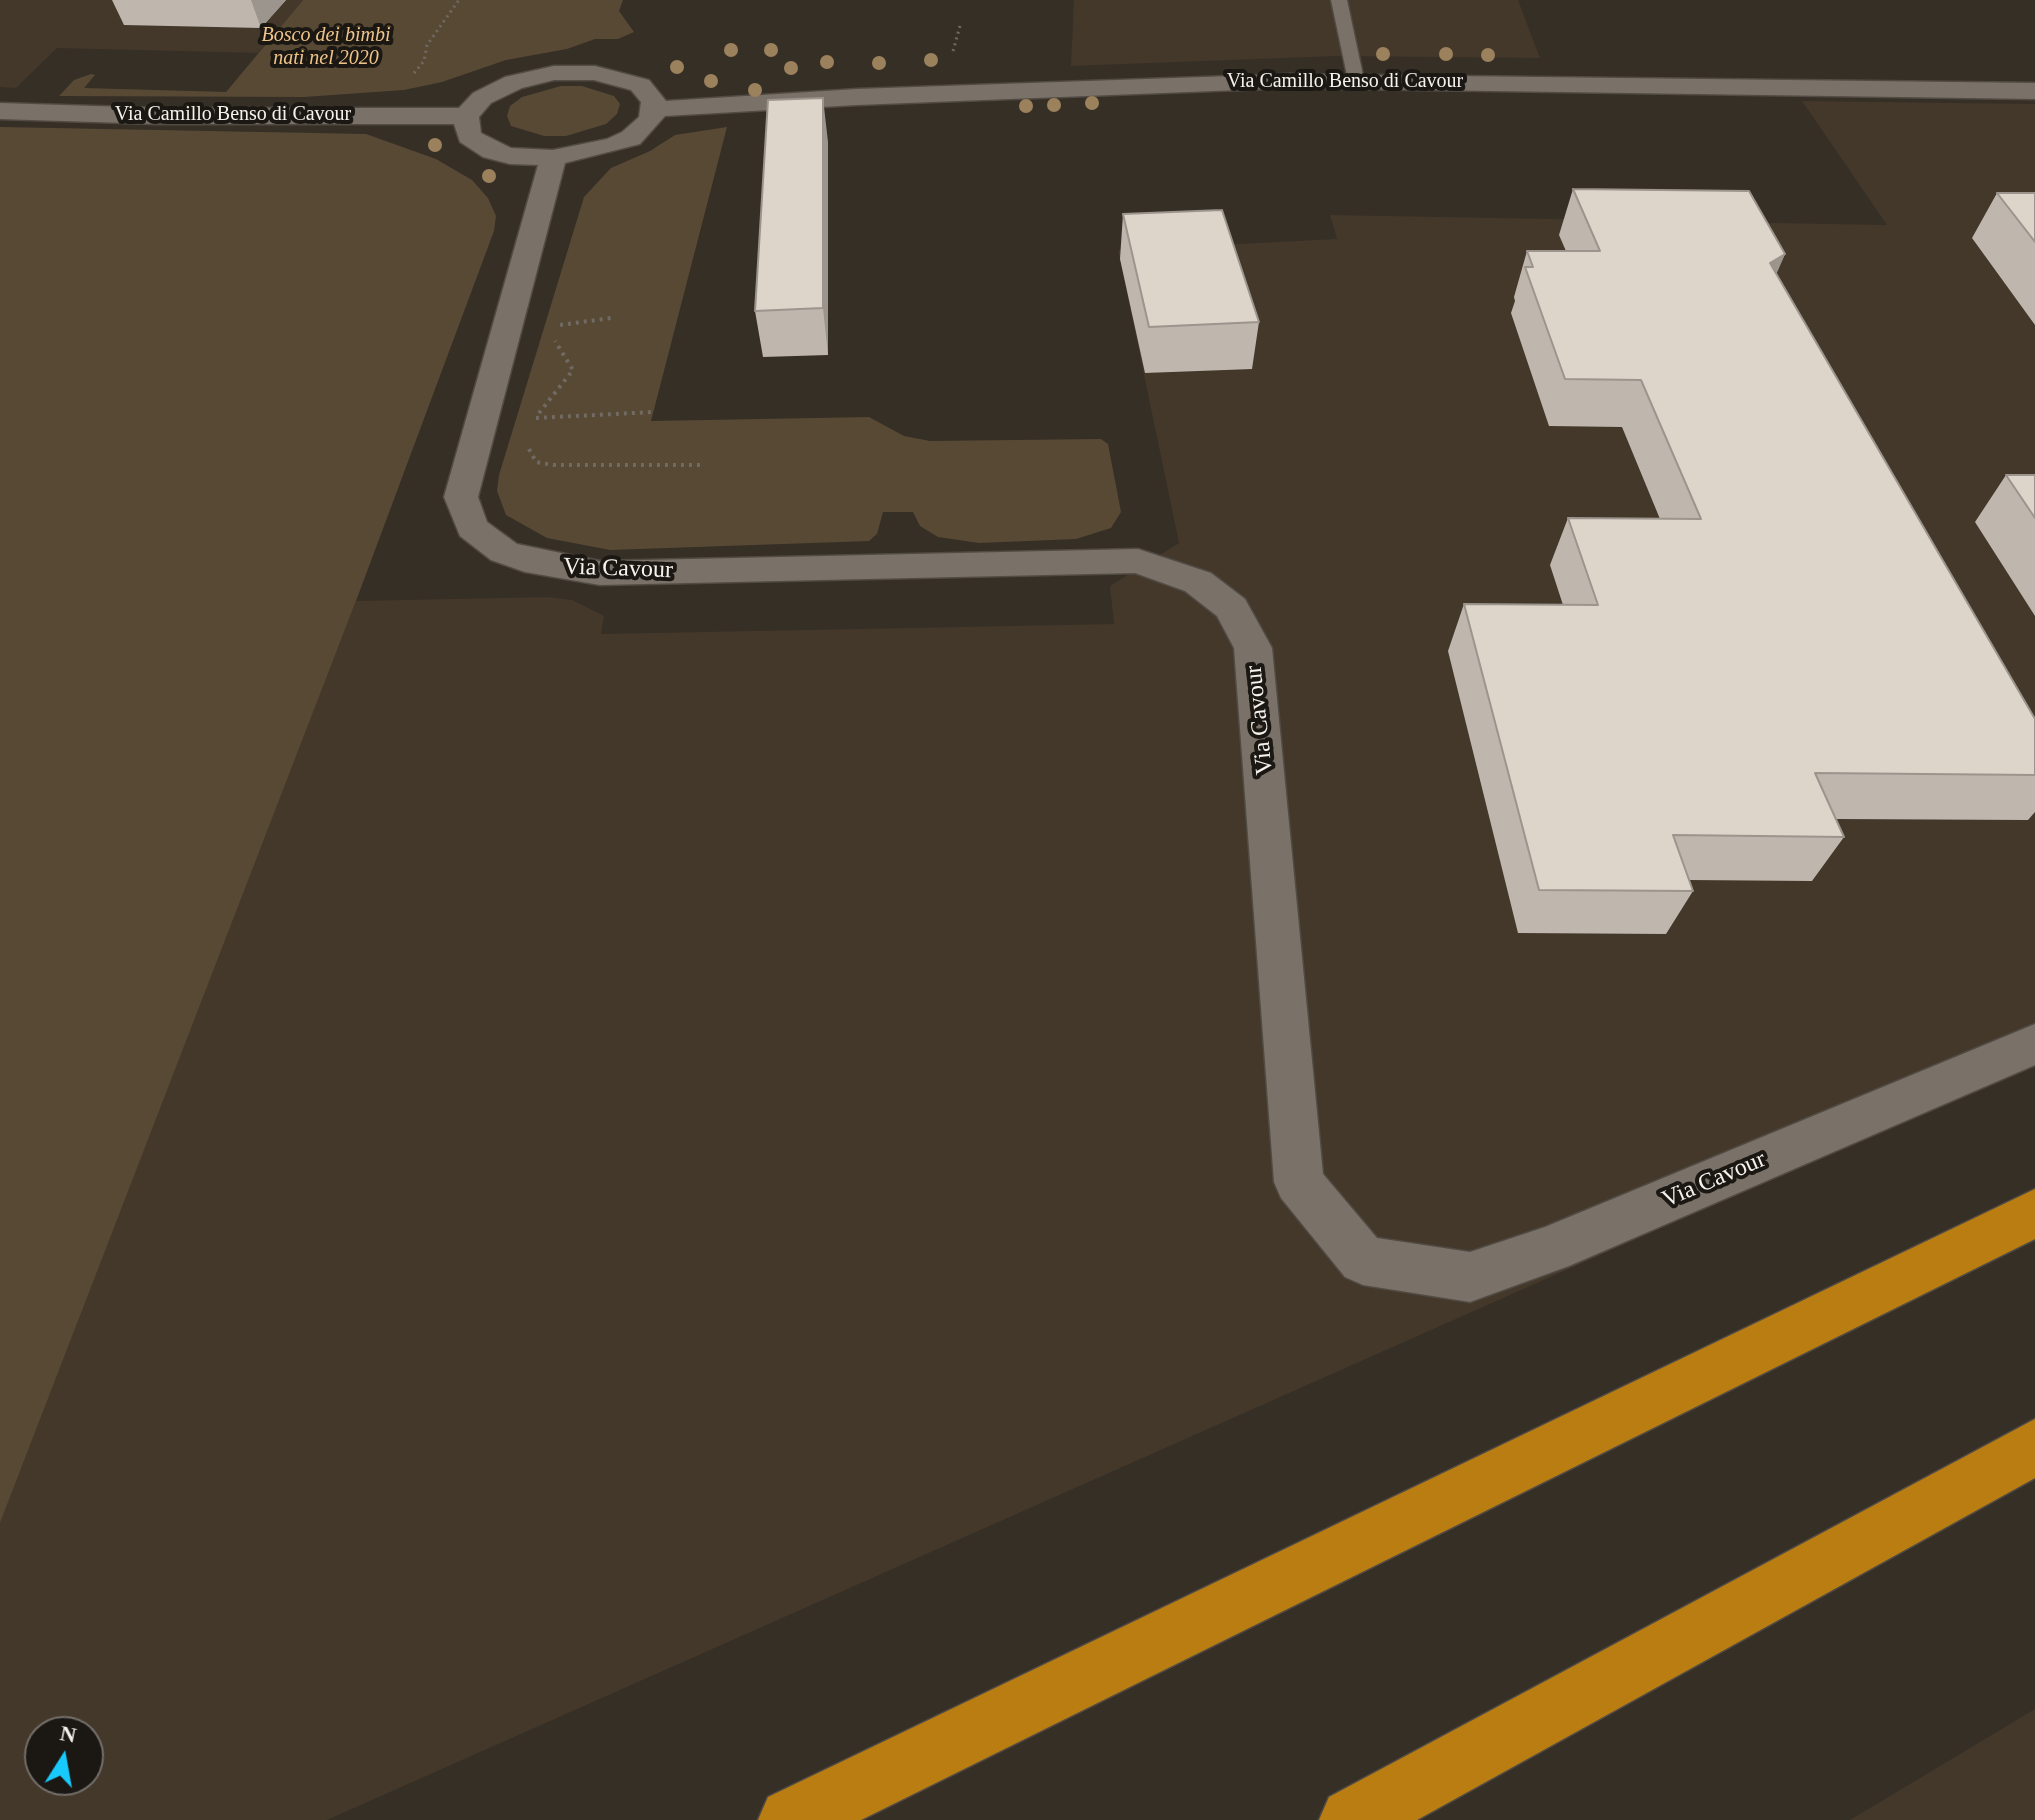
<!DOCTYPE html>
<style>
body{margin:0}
#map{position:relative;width:2035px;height:1820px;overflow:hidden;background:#362f26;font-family:Georgia,serif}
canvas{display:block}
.north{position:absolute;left:24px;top:1716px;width:80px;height:80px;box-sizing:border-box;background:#1b1713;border:2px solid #736e69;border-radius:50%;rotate:11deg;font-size:22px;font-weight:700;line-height:32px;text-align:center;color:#f6f1eb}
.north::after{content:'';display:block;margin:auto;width:28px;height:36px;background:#18cafc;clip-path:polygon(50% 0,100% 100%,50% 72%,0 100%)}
</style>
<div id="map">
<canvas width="2035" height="1820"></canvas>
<div class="north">N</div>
</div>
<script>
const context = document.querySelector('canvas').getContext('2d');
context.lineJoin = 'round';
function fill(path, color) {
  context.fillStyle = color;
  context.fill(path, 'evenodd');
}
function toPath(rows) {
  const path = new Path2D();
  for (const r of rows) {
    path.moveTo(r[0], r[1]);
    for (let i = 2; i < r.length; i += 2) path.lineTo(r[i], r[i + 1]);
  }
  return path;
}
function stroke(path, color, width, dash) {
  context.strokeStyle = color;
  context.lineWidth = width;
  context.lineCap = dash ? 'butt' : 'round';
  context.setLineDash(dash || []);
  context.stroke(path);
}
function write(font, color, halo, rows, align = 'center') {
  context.font = font + ' Georgia,serif';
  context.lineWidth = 8;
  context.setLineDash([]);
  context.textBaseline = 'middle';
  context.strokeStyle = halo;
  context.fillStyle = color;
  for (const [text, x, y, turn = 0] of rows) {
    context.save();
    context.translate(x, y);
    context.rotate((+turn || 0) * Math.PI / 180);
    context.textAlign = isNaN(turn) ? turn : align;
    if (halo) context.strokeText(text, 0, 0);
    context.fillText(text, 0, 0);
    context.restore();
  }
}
const built = toPath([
 [0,0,303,0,258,53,57,48,16,88,0,87],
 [1074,0,1518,0,1540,58,1337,56,1071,66],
 [1802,101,2035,104,2035,1062,327,1820,0,1820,0,1523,356,601,548,597,572,600,604,616,601,634,1114,624,1110,586,1179,543,1118,250,1337,239,1330,215,1887,225],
 [40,1732,88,1732,88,1780,40,1780],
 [2035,1709,2035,1820,1850,1820]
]);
const green = toPath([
 [303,0,623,0,619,11,634,32,618,39,595,39,567,49,506,60,442,82,404,90,304,97,59,96,74,80,91,74,95,75,84,88,226,92],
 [561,86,582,86,614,96,620,104,617,114,606,124,566,136,544,136,511,126,507,116,510,106,522,97],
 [0,127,366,134,436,159,472,180,488,198,496,216,494,231,356,601,0,1523],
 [727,127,651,421,869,417,904,436,930,441,1101,439,1108,444,1121,512,1111,528,1076,539,979,543,938,537,920,526,913,512,883,512,877,534,869,541,610,550,547,538,506,515,497,491,499,475,584,197,611,168,650,151,675,135]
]);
const pathFar1 = toPath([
 [953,51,960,26],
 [414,73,424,61,427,45,459,0]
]);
const path = toPath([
 [560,325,611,318],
 [539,413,573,370,555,341],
 [536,418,653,412],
 [529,449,536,462,553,465,703,465]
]);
const lane = toPath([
 [1331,0,1347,0,1364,80,1362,84,1356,85,1348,80,1331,0]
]);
const street = toPath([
 [554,66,595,66,649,80,666,101,857,89,1290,74,2035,83,2035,99,1290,88,857,105,665,116,640,144,565,163,478,497,487,522,517,544,600,561,1138,549,1211,573,1245,599,1272,648,1323,1174,1377,1238,1470,1252,1545,1227,2035,1024,2035,1065,1569,1266,1470,1302,1363,1285,1345,1277,1281,1198,1274,1182,1234,648,1217,616,1185,591,1135,573,600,585,525,572,491,560,460,536,444,497,538,165,510,164,483,157,460,142,454,124,157,124,0,119,0,103,157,108,459,108,473,93,505,77,554,66],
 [554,80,594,80,631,90,641,102,639,117,622,132,607,139,553,150,511,148,481,133,479,117,491,103,522,88,554,80]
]);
const highway = toPath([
 [2035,1189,2035,1239,861,1820,758,1820,768,1797,2035,1189],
 [2035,1419,2035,1478,1417,1820,1319,1820,1329,1797,2035,1419]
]);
const trees = [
 [731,50],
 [771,50],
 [1383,54],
 [1446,54],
 [1488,55],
 [931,60],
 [827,62],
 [879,63],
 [677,67],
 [791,68],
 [711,81],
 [755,90],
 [1092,103],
 [1054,105],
 [1026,106],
 [435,145],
 [489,176]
];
const wall = toPath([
 [112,0,286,0,261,28,124,25],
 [828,142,828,355,763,357,755,311],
 [1573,189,1785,254,1776,274,2035,719,2035,812,2028,820,1836,819,1844,837,1812,881,1689,880,1693,891,1666,934,1518,933,1448,651,1464,604,1563,605,1550,565,1568,518,1660,519,1622,427,1549,426,1511,313,1515,301,1514,297,1527,251,1566,251,1559,235],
 [1997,193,2035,193,2035,325,1972,238],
 [1123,214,1259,322,1252,369,1145,373,1120,259],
 [2006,475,2035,475,2035,616,1975,522]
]);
const shadedWall = toPath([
 [251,0,286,0,261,28],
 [823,98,828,142,828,355,823,308],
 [1785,254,1765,300,1770,263]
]);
const building = toPath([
 [823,98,823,308,755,311,768,100,823,98],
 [1573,189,1749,191,1785,254,1770,263,2035,719,2035,775,1815,773,1844,837,1673,835,1693,891,1539,890,1464,604,1598,605,1568,518,1701,519,1641,380,1565,379,1525,267,1533,267,1527,251,1600,251,1573,189],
 [1997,193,2035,193,2035,242,1997,193],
 [1222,210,1259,322,1149,327,1123,214,1222,210],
 [2006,475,2035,475,2035,518,2006,475]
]);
const farParknames = [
 ["Bosco dei bimbi",326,36],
 ["nati nel 2020",326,59]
];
const farStreetnames = [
 ["Via Camillo Benso di Cavour",1345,82],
 ["Via Camillo Benso di Cavour",233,115]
];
const streetNames = [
 ["Via Cavour",618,569,2],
 ["Via Cavour",1260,720,-96],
 ["Via Cavour",1714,1180,-23]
];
fill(built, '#43382a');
fill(green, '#584934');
stroke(lane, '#514b44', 3);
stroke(street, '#514b44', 3);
stroke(highway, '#514b44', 3);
stroke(pathFar1, '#706a62', 3, [2, 4]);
stroke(path, '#706a62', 4, [3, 5]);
fill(lane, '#7a7268');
fill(street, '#7a7268');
fill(highway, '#b97d12');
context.fillStyle = '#9c815d';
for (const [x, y] of trees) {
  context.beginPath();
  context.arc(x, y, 7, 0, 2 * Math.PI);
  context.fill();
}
fill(wall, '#bfb7ae');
fill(shadedWall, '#9b958d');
fill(building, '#ded5ca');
stroke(building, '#9b958d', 2);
write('italic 20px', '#efc48a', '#1b1713', farParknames);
write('20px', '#f6f1eb', '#1b1713', farStreetnames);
write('24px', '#f6f1eb', '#1b1713', streetNames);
</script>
